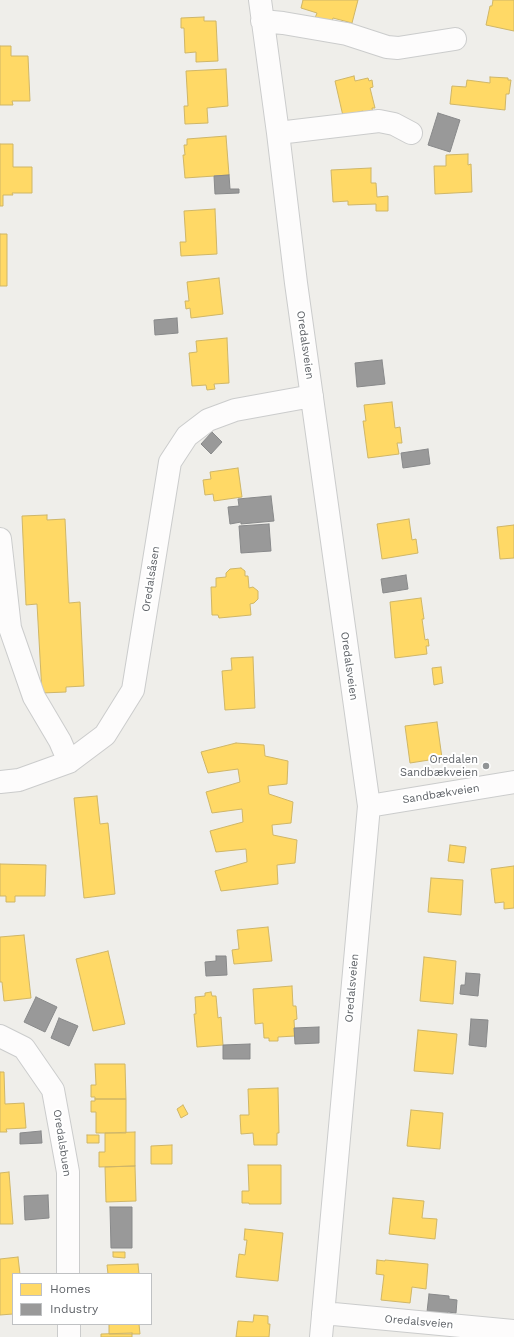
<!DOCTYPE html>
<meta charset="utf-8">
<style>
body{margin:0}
#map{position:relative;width:514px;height:1337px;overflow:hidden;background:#efeeea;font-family:"Work Sans",sans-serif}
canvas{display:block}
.legend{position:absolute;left:12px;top:1273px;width:140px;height:52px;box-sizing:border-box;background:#fff;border:1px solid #bfc1c3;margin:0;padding:5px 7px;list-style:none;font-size:12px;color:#5f6368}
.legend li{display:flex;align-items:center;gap:8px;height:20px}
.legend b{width:20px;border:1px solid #bfc1c3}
</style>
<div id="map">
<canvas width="514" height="1337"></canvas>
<ul class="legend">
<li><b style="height:11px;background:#ffd966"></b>Homes</li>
<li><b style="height:11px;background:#999"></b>Industry</li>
</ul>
</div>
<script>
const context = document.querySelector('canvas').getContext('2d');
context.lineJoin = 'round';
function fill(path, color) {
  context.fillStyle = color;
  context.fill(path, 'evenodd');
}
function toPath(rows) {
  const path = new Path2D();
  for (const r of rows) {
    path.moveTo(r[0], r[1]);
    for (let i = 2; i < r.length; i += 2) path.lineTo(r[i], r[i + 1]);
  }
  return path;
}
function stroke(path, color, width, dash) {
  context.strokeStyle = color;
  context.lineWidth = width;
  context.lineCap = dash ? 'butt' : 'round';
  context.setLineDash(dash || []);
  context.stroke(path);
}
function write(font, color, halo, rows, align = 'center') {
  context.font = font + ' "Work Sans",sans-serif';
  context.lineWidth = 4;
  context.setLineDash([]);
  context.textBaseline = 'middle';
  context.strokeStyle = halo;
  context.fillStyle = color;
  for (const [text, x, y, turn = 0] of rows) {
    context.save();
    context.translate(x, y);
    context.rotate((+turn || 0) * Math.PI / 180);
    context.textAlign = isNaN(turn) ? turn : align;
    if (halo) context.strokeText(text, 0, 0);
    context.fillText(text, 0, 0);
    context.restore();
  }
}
const homes = toPath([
 [303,0,358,0,352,23,333,18,332,22,315,18,317,13,301,8,303,0],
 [493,0,514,0,514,31,486,25,490,6,492,6,493,0],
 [204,17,204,21,216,21,218,61,196,62,196,52,185,53,184,28,181,28,181,18,204,17],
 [0,46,11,46,11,56,28,56,30,101,12,101,13,105,0,105,0,46],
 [226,69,228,106,207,108,208,123,185,124,184,106,188,106,186,71,226,69],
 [354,76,355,81,368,78,369,81,372,80,373,87,370,88,375,108,372,108,373,113,364,115,363,111,343,116,335,81,354,76],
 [490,77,508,78,508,80,511,80,509,94,506,94,505,110,450,104,452,86,466,87,467,80,490,83,490,77],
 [226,136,229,175,185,178,183,155,185,155,184,145,187,145,187,139,226,136],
 [0,144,13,144,13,167,32,167,32,193,12,193,13,195,3,195,3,206,0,206,0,144],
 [468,154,468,165,471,164,472,192,435,194,434,166,446,166,446,155,468,154],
 [371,168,371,183,376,183,377,197,388,196,388,211,376,211,376,204,348,205,348,201,333,202,331,170,371,168],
 [215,209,217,254,181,256,180,242,186,242,184,211,215,209],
 [0,234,7,234,7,286,0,286,0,234],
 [219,278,223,314,191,318,190,308,186,309,185,301,189,301,187,282,219,278],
 [227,338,229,383,214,384,215,389,207,390,206,385,192,386,189,353,197,352,196,341,227,338],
 [392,402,395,428,400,427,402,443,397,443,399,454,368,458,363,421,366,421,364,405,392,402],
 [238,468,242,497,214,501,213,494,205,495,203,480,211,479,210,472,238,468],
 [47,515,47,520,65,519,69,603,80,602,84,686,66,687,66,692,42,693,37,604,26,605,22,516,47,515],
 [409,519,412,540,416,539,418,553,382,559,377,524,409,519],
 [514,525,514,558,500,559,497,527,514,525],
 [241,568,245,571,245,576,248,576,249,588,253,587,258,591,258,599,254,603,250,604,251,615,219,618,218,615,212,615,211,587,216,587,216,578,226,577,226,573,230,569,241,568],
 [421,598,424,619,422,619,425,640,428,639,429,646,426,646,427,654,395,658,390,602,421,598],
 [253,657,255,708,225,710,222,671,232,670,231,658,253,657],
 [441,667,443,683,434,685,432,668,441,667],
 [437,722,442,758,410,763,405,726,437,722],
 [236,743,264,745,265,756,288,761,287,784,268,786,269,794,293,802,291,823,272,825,273,835,297,840,295,863,277,865,278,884,221,891,215,871,247,862,246,849,216,852,210,831,243,822,242,809,212,813,206,792,240,782,238,769,208,773,201,752,236,743],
 [97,796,100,824,108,823,115,894,84,898,74,798,97,796],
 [450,845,466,847,464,863,448,861,450,845],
 [0,864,46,865,45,896,15,896,15,902,6,902,6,896,0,896,0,864],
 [514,866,514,908,504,909,504,902,495,903,491,869,514,866],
 [431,878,463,880,461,915,428,912,431,878],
 [268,927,272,961,234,964,232,950,239,949,237,930,268,927],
 [24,935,31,998,4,1001,2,982,0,982,0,937,24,935],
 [108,951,125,1024,93,1031,76,959,108,951],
 [424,957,456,961,453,1004,420,1001,424,957],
 [292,986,293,1006,296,1006,297,1019,294,1020,295,1036,278,1037,278,1041,269,1041,269,1038,264,1038,263,1023,255,1024,253,989,292,986],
 [211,992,212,996,216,996,218,1018,221,1017,223,1045,197,1047,194,1014,196,1014,195,997,205,996,205,993,211,992],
 [418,1030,457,1034,453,1074,414,1071,418,1030],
 [95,1064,125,1064,126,1099,95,1099,95,1097,91,1097,91,1085,96,1085,95,1064],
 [0,1072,4,1072,5,1104,24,1103,26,1128,6,1129,7,1132,0,1132,0,1072],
 [278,1088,279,1133,277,1133,277,1145,254,1145,253,1133,241,1134,240,1115,249,1115,248,1089,278,1088],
 [95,1099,126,1099,126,1133,96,1133,96,1112,91,1112,91,1101,95,1101,95,1099],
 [183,1105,188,1114,181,1118,177,1109,183,1105],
 [411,1110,443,1113,440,1149,407,1146,411,1110],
 [135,1132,135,1166,99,1167,99,1152,105,1152,105,1133,135,1132],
 [87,1135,99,1135,99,1143,87,1143,87,1135],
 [172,1145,172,1164,151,1164,151,1146,172,1145],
 [248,1165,281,1165,281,1204,249,1204,249,1203,242,1203,242,1191,249,1191,248,1165],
 [135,1166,136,1201,106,1202,105,1167,135,1166],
 [9,1172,13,1224,0,1224,0,1173,9,1172],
 [393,1198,424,1201,422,1218,437,1219,435,1239,389,1234,393,1198],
 [245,1229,283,1233,278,1281,236,1277,239,1254,245,1255,247,1240,244,1240,245,1229],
 [113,1252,125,1252,125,1258,113,1257,113,1252],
 [18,1257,20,1274,13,1274,13,1314,0,1315,0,1259,18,1257],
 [377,1260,385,1261,385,1260,428,1264,426,1289,412,1287,410,1303,381,1300,384,1275,376,1274,377,1260],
 [138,1264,139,1274,108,1274,107,1265,138,1264],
 [254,1315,268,1316,268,1324,270,1324,269,1337,236,1337,238,1321,253,1322,254,1315],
 [109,1324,139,1324,140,1334,109,1334,109,1324],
 [132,1333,132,1337,101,1337,101,1334,132,1333]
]);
const industry = toPath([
 [438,113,460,120,450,152,428,145,438,113],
 [229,175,230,189,239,189,239,193,215,194,214,176,229,175],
 [177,318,178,333,155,335,154,320,177,318],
 [382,360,385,384,357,387,355,363,382,360],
 [212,432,222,442,211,454,201,444,212,432],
 [428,449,430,464,403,468,401,453,428,449],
 [271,496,274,521,241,524,241,522,230,524,228,507,239,506,238,499,271,496],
 [269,524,271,551,241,553,239,526,269,524],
 [406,575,408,589,383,593,381,579,406,575],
 [216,956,226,956,227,975,206,976,205,962,216,961,216,956],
 [466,973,480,974,478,996,460,994,461,985,465,985,466,973],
 [36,997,57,1007,45,1032,24,1022,36,997],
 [59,1018,78,1026,69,1046,51,1038,59,1018],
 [471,1019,488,1020,486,1047,469,1045,471,1019],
 [319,1027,319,1043,295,1044,294,1028,319,1027],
 [250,1044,250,1059,223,1059,223,1045,250,1044],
 [41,1131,42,1143,20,1144,20,1133,41,1131],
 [48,1195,49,1218,25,1220,24,1196,48,1195],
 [110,1207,132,1207,132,1248,111,1248,110,1207],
 [429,1294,449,1296,449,1299,457,1300,456,1313,448,1312,447,1314,427,1312,429,1294]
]);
const minor = toPath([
 [260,0,278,133,296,283,369,806,321,1337],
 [262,21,283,23,347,34,387,47,398,48,455,39],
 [278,133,379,121,394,124,411,133],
 [0,539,10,628,34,697,60,741,69,762],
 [0,782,19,780,69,762,105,735,133,690,170,462,187,436,208,420,235,410,312,396],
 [369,806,514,782],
 [0,1036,24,1048,53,1090,68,1172,68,1274],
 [323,1313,514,1331],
 [69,1324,69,1337]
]);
const markers = [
 [486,766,4,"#919496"]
];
const streetNames = [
 ["Oredalsveien",305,345,82],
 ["Oredalsåsen",151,579,-81],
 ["Oredalsveien",349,666,82],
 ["Sandbækveien",441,794,-9],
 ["Oredalsveien",352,988,-85],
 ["Oredalsbuen",62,1143,81],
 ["Oredalsveien",419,1322,5]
];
const poiNames = [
 ["Oredalen",478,760],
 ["Sandbækveien",478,773]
];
fill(homes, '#ffd966');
stroke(homes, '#cfb667', 1);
fill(industry, '#999');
stroke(industry, '#88898a', 1);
stroke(minor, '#cbcccc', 24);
stroke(minor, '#fdfcfc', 22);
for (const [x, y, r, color] of markers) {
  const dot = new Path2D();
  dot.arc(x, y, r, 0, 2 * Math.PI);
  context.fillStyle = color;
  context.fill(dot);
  stroke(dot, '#fff', 1.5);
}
write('11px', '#5f6368', '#fff', streetNames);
write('11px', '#5f6368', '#fff', poiNames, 'right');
</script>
